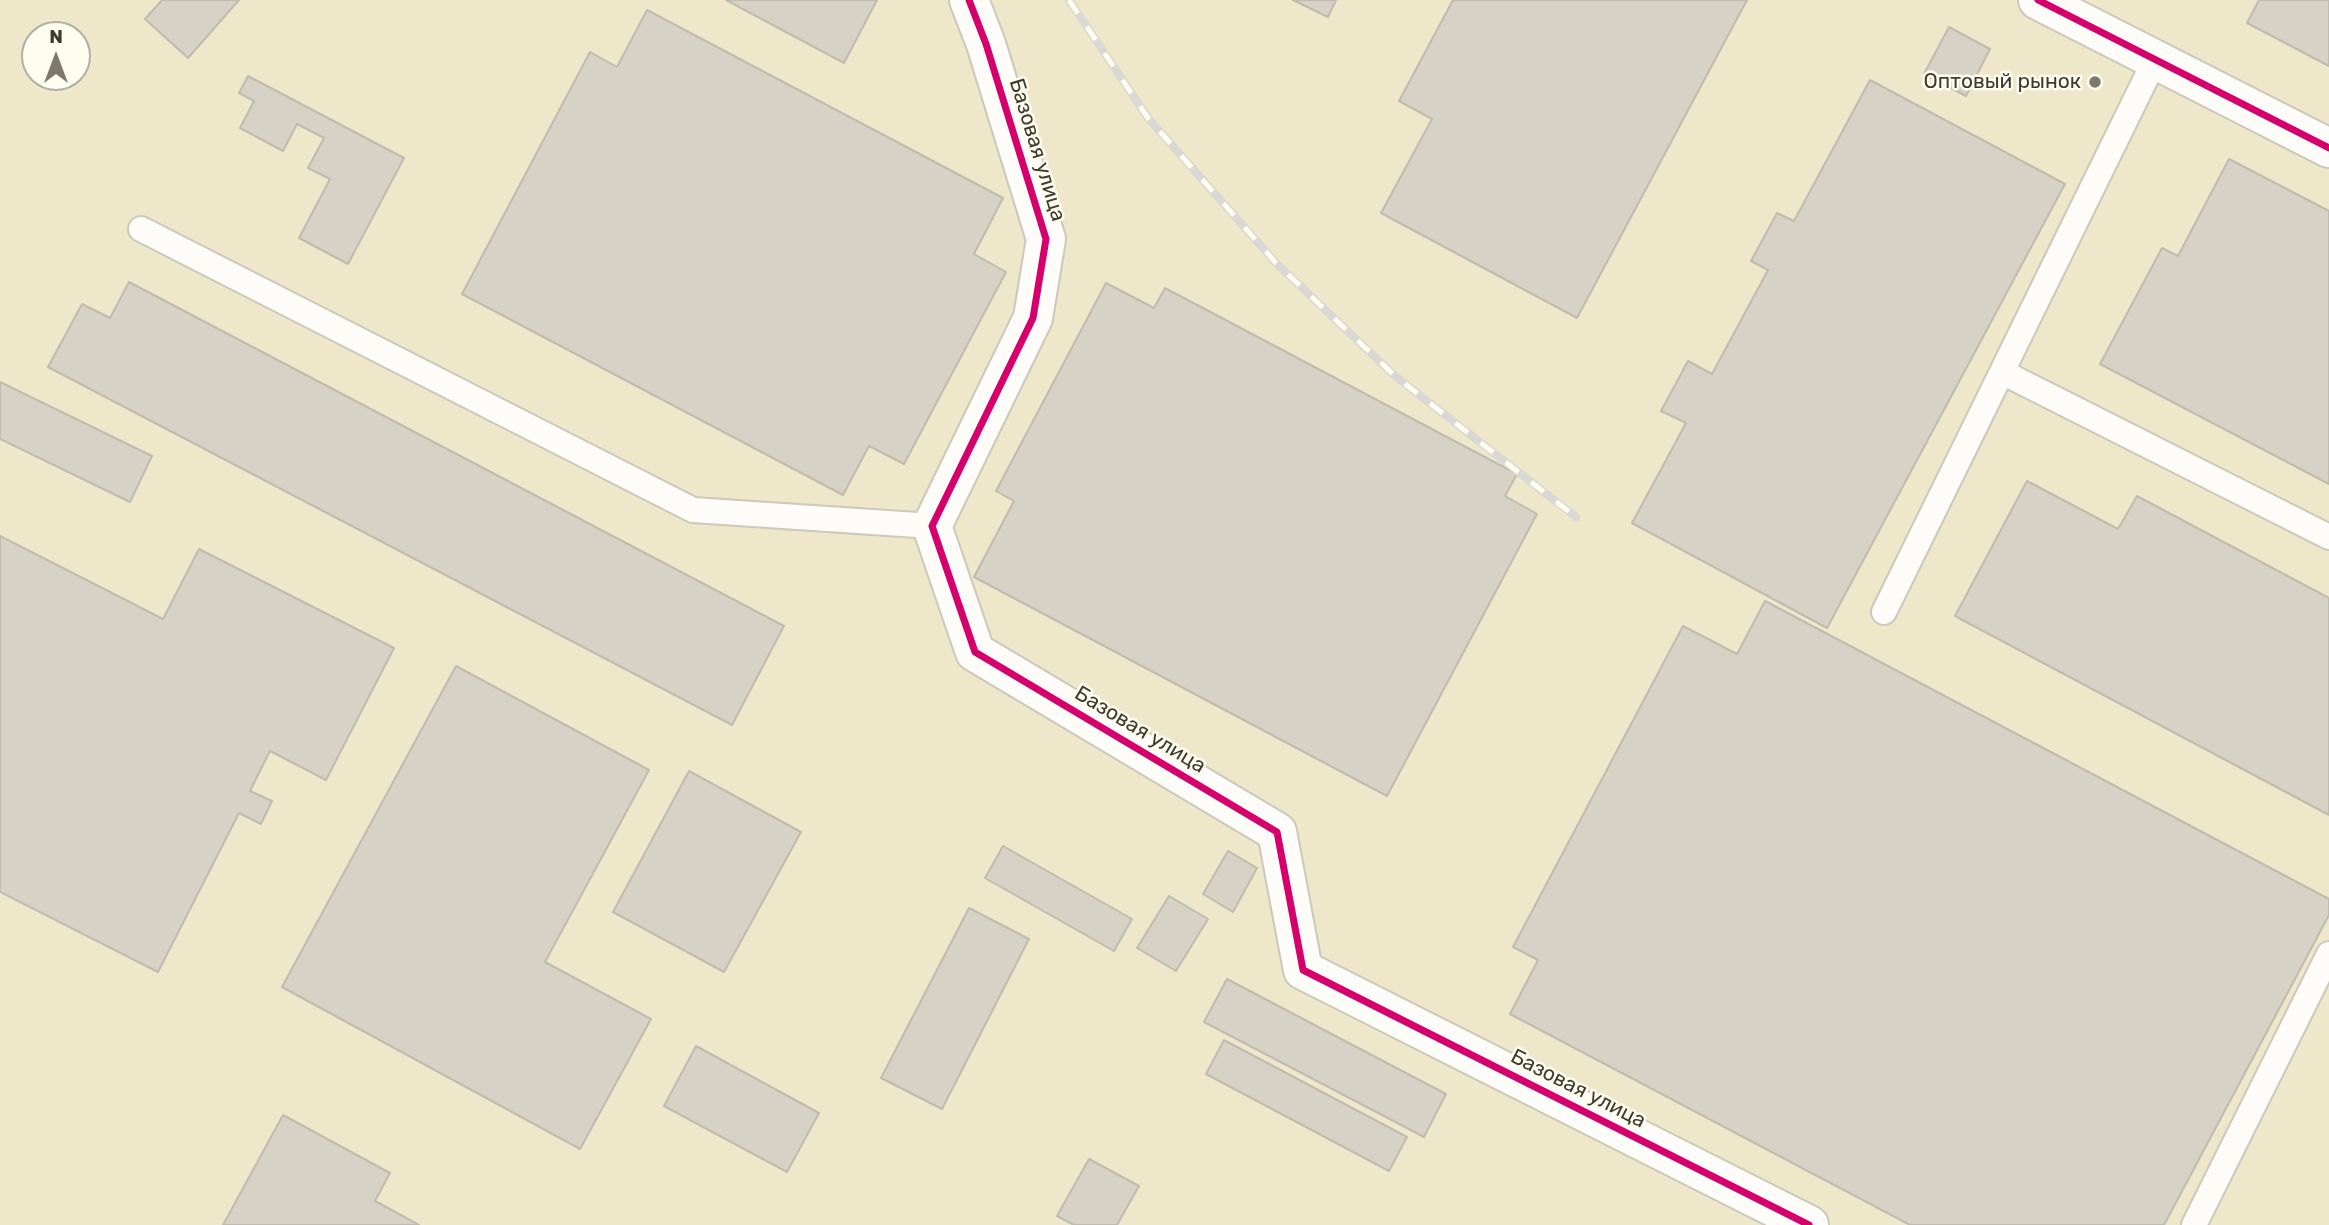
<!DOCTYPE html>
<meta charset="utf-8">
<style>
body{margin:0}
#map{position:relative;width:2329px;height:1225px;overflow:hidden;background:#efead9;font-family:Rubik,sans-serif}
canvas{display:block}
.north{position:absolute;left:21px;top:21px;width:70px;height:70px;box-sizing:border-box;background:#fffcf0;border:2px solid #b2aea3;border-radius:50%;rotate:0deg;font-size:19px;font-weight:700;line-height:28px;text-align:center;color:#3e3a2f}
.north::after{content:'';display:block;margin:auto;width:24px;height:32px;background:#7c786a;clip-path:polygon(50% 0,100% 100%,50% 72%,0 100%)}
</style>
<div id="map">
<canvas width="2329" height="1225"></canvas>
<div class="north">N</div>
</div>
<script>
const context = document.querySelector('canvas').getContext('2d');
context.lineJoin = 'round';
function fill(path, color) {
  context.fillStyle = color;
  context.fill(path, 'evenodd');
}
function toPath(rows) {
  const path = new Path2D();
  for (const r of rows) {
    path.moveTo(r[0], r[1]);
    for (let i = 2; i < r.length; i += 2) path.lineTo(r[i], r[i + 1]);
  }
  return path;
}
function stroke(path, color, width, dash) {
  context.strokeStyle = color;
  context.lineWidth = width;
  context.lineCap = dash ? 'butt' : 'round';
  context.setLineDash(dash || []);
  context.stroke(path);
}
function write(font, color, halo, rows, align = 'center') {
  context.font = font + ' Rubik,sans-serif';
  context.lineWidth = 5;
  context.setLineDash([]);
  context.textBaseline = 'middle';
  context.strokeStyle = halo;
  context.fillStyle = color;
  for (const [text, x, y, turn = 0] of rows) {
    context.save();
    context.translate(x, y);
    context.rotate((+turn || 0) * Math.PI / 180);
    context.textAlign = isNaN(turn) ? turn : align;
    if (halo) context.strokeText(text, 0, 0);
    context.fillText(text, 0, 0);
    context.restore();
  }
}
const built = toPath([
 [0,0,2329,0,2329,1225,0,1225],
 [35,35,77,35,77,77,35,77]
]);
const building = toPath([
 [162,0,239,0,188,58,145,19,162,0],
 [726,0,877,0,844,63,726,0],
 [1293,0,1336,0,1328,17,1293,0],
 [1453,0,1747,0,1577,318,1381,213,1432,119,1399,101,1453,0],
 [2259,0,2329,0,2329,66,2247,23,2259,0],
 [647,10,1003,198,974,254,1006,272,904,464,869,446,843,495,462,294,590,52,617,67,647,10],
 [1949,27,1990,49,1966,96,1924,74,1949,27],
 [248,76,404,158,348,264,299,238,330,179,308,168,324,138,297,124,283,151,240,128,254,101,239,93,248,76],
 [1870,80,2065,184,1827,628,1632,523,1686,423,1661,411,1688,361,1712,374,1768,270,1751,261,1777,213,1794,221,1870,80],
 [2229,159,2329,211,2329,484,2100,364,2162,248,2178,256,2229,159],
 [129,282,784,626,732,725,48,367,82,304,110,318,129,282],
 [1106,283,1154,308,1165,288,1517,474,1505,496,1537,514,1387,796,974,577,1014,501,996,491,1106,283],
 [0,382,152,456,130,502,0,439,0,382],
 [2027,481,2118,529,2137,496,2329,598,2329,815,1955,616,2027,481],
 [0,536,163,619,199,549,394,648,326,780,270,751,250,791,272,801,261,824,239,813,158,972,0,892,0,536],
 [1765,601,2329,899,2329,915,2164,1225,1910,1225,1510,1014,1538,960,1513,947,1683,626,1737,654,1765,601],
 [456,666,649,770,545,962,651,1019,580,1149,282,987,456,666],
 [689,771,801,832,724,972,613,912,689,771],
 [1003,846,1132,919,1114,951,985,878,1003,846],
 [1228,851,1257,868,1233,912,1203,894,1228,851],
 [1169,896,1208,919,1176,971,1137,948,1169,896],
 [969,908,1029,939,942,1109,881,1078,969,908],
 [1227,979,1446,1094,1424,1137,1204,1022,1227,979],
 [1224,1040,1407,1137,1389,1171,1206,1074,1224,1040],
 [696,1046,819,1113,787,1172,664,1106,696,1046],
 [283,1115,390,1173,375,1201,419,1225,223,1225,283,1115],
 [1089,1159,1139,1186,1117,1225,1074,1225,1057,1216,1089,1159]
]);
const service = toPath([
 [141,229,693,510,932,526],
 [2002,372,2329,537],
 [1884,612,2155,60],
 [2194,1225,2329,954]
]);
const minor = toPath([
 [969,0,986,44,1046,239,1033,318,932,526,975,652,1277,832,1303,970,1809,1225],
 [2038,0,2329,148]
]);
const rail = toPath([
 [1069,0,1148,118,1276,263,1395,376,1576,517]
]);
const cycleway = toPath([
 [969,0,986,44,1046,239,1033,318,932,526,975,652,1277,832,1303,970,1809,1225],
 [2038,0,2329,148]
]);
const markers = [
 [2095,82,7,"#7c786a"]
];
const poiNames = [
 ["Оптовый рынок",2081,82]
];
const streetNames = [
 ["Базовая улица",1037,150,73],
 ["Базовая улица",1140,730,31],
 ["Базовая улица",1578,1089,27]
];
fill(built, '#eee7ca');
fill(building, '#d6d2c5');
stroke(building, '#bfbcaf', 2);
stroke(service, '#ccc8bb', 28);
stroke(minor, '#ccc8bb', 42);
stroke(service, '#fdfcf9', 24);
stroke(minor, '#fdfcf9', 38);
stroke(rail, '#dad8d4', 8);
stroke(rail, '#fffcf0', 5, [16]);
stroke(cycleway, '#d6006c', 7);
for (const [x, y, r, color] of markers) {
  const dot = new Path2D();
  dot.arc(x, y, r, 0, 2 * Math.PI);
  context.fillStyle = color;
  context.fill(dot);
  stroke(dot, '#fffcf0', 2.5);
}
write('21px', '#3e3a2f', '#fffcf0', poiNames, 'right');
write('21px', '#3e3a2f', '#fffcf0', streetNames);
</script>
